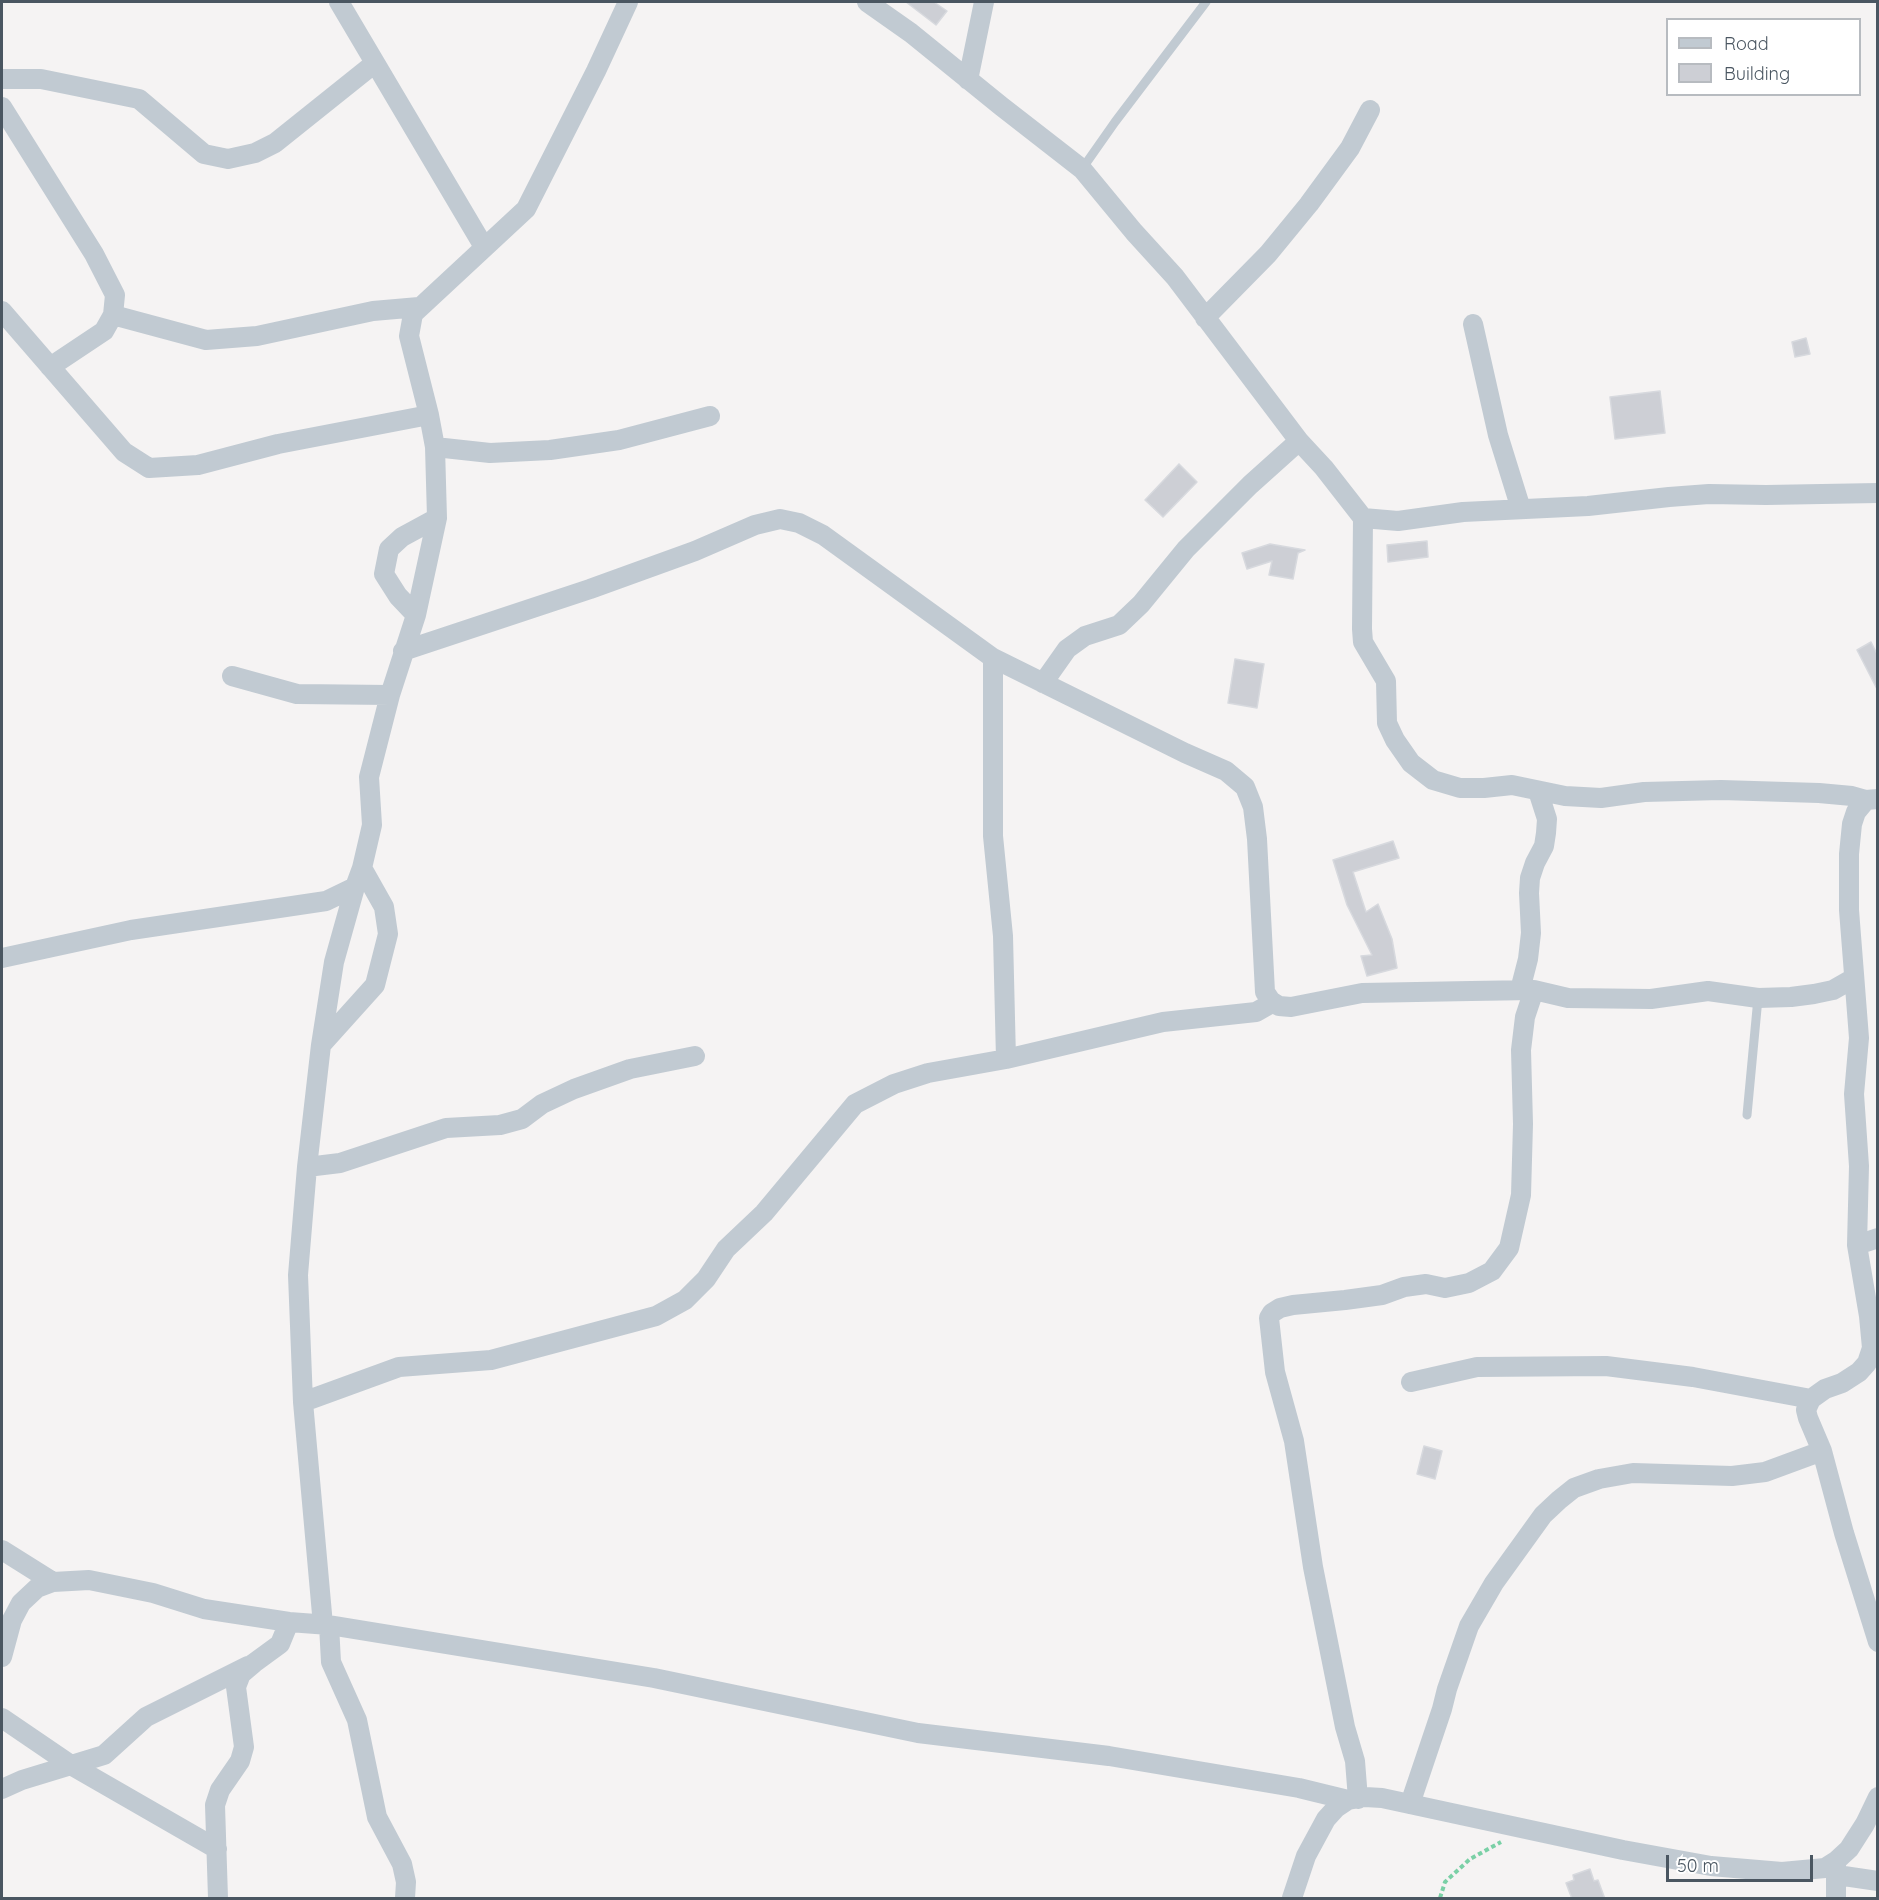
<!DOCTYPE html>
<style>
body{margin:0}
#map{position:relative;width:1879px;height:1900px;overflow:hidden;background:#f5f3f3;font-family:Quicksand,sans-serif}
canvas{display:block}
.frame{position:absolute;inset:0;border:3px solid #4a5661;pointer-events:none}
.legend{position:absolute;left:1666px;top:18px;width:195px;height:78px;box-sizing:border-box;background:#fff;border:2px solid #b7bbc0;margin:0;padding:8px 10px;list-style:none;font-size:18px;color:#4a5661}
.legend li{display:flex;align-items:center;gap:12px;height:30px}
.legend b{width:30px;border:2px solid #b7bbc0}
.scale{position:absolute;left:1666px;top:1855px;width:147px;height:27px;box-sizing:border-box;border:3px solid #4a5661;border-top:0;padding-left:8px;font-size:18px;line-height:21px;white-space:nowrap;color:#4a5661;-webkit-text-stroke:4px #fff;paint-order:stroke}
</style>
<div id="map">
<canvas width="1879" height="1900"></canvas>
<div class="frame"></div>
<ul class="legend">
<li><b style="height:8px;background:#c1cad2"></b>Road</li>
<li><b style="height:16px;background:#cdcfd5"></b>Building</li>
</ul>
<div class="scale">50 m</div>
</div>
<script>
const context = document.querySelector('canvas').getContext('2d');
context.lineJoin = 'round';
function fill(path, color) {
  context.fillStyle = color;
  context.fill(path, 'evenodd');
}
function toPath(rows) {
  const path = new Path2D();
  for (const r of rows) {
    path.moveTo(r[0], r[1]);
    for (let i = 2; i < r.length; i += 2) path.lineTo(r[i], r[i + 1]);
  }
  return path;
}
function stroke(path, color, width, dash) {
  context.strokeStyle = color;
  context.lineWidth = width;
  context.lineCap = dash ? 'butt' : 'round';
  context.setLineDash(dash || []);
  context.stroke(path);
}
const building = toPath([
 [906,2,934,2,947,11,936,25,906,2],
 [1806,338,1810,354,1795,357,1792,342,1806,338],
 [1660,391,1665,433,1615,439,1610,397,1660,391],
 [1179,464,1197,482,1163,517,1145,500,1179,464],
 [1427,541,1428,557,1388,562,1387,545,1427,541],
 [1270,544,1305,550,1298,553,1293,579,1269,575,1272,561,1247,569,1242,553,1270,544],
 [1871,642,1878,656,1878,691,1857,650,1871,642],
 [1235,659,1264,664,1257,708,1228,703,1235,659],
 [1393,841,1399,858,1353,872,1366,912,1378,904,1392,939,1397,968,1367,976,1361,956,1372,955,1347,905,1333,860,1393,841],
 [1424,1446,1442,1451,1435,1479,1417,1474,1424,1446],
 [1590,1869,1594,1881,1598,1880,1605,1899,1572,1899,1566,1883,1574,1880,1573,1875,1590,1869]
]);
const path = toPath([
 [1440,1898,1445,1882,1470,1859,1501,1842]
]);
const lane = toPath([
 [1082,169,1115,122,1206,2],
 [1747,1115,1758,998]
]);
const street = toPath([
 [339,2,484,247],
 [867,2,911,33,1001,106,1082,169,1134,232,1175,277,1299,441,1324,468,1363,518,1398,521,1463,512,1588,506,1669,497,1709,494,1766,495,1878,493],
 [2,79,41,79,139,99,204,154,228,159,255,153,275,143,375,63],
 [968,80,984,2],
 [2,107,94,254,115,295,113,315,104,331,50,367],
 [2,311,124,452,149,468,198,465,278,444,429,415],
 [113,315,206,340,257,336,373,311,419,307],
 [1205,318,1268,254,1309,204,1350,148,1370,110],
 [1473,324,1498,435,1521,509],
 [435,447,490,453,550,450,619,440,710,416],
 [1363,518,1362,629,1363,642,1386,681,1387,723,1395,740,1411,763,1433,780,1460,788,1484,788,1512,785,1565,796,1601,798,1644,792,1721,790,1819,793,1852,796,1866,800],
 [416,615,398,596,384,574,389,549,402,537,437,518],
 [403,651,590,589,695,551,755,525,780,519,799,523,823,535,993,658,1185,753,1226,771,1245,787,1253,807,1257,839,1265,992,1271,1001,1279,1006,1291,1007,1362,993,1471,991,1534,990,1568,998,1651,999,1708,991,1758,998,1791,997,1814,994,1833,990,1854,978],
 [993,658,993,836,1003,936,1006,1059],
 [232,676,297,694,390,695],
 [1043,683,1067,649,1085,636,1119,625,1141,604,1186,549,1250,485,1299,441],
 [1878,799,1866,800,1856,812,1852,824,1849,854,1849,910,1859,1038,1854,1094,1859,1166,1857,1245,1869,1316,1872,1348,1867,1363,1859,1372,1842,1383,1825,1389,1811,1399,1806,1410,1808,1418,1822,1451,1844,1533,1878,1642],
 [2,958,131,930,326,901,355,887],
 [1520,990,1528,959,1531,933,1529,893,1530,878,1535,863,1544,846,1546,833,1547,819,1538,791],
 [321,1045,375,985,388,934,384,907,362,868],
 [307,1167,340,1163,446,1128,500,1125,522,1119,542,1104,574,1089,630,1069,695,1056],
 [1857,1245,1878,1238],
 [1411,1382,1477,1367,1606,1366,1693,1377,1811,1399],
 [303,1402,399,1367,491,1360,656,1316,685,1300,706,1279,726,1249,764,1213,855,1104,894,1084,928,1073,1006,1059,1163,1022,1256,1012,1270,1004,1271,1001],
 [2,1550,53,1582],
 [323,1625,303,1402,298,1275,307,1167,321,1045,334,962,355,887,362,868,372,825,369,777,390,695,416,615,437,518,435,447,429,415,409,336,413,314,526,209,596,71,628,2],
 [329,1625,331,1662,357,1720,377,1817,402,1864,406,1882,405,1898],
 [2,1657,12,1620,21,1603,37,1588,53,1582,89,1580,153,1593,204,1609,289,1622,329,1625,654,1678,918,1733,1109,1756,1299,1788,1348,1800],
 [2,1718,71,1765,217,1849],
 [2,1789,22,1780,104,1755,146,1717,248,1666],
 [1358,1799,1355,1761,1345,1727,1313,1567,1294,1441,1275,1372,1269,1318,1272,1313,1280,1308,1293,1305,1345,1300,1382,1295,1404,1287,1426,1284,1445,1288,1469,1283,1492,1271,1509,1248,1521,1195,1523,1124,1521,1050,1525,1017,1534,990],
 [1410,1804,1442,1709,1447,1689,1469,1626,1494,1583,1543,1515,1559,1500,1574,1488,1599,1479,1633,1473,1732,1476,1765,1472,1822,1451],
 [1837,1875,1878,1881],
 [218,1898,215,1805,220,1790,240,1761,244,1747,236,1687,241,1674,254,1663,280,1644,289,1622],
 [1292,1898,1306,1856,1326,1819,1336,1808,1348,1800,1365,1797,1382,1798,1623,1850,1711,1866,1782,1872,1825,1868,1836,1861,1849,1849,1865,1824,1878,1797],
 [1836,1898,1836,1862]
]);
fill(building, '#cdcfd5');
stroke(building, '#d7d9de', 1.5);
stroke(path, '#7ad0a6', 4, [4.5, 3]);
stroke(lane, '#c1cad2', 9);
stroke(street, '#c1cad2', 20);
</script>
